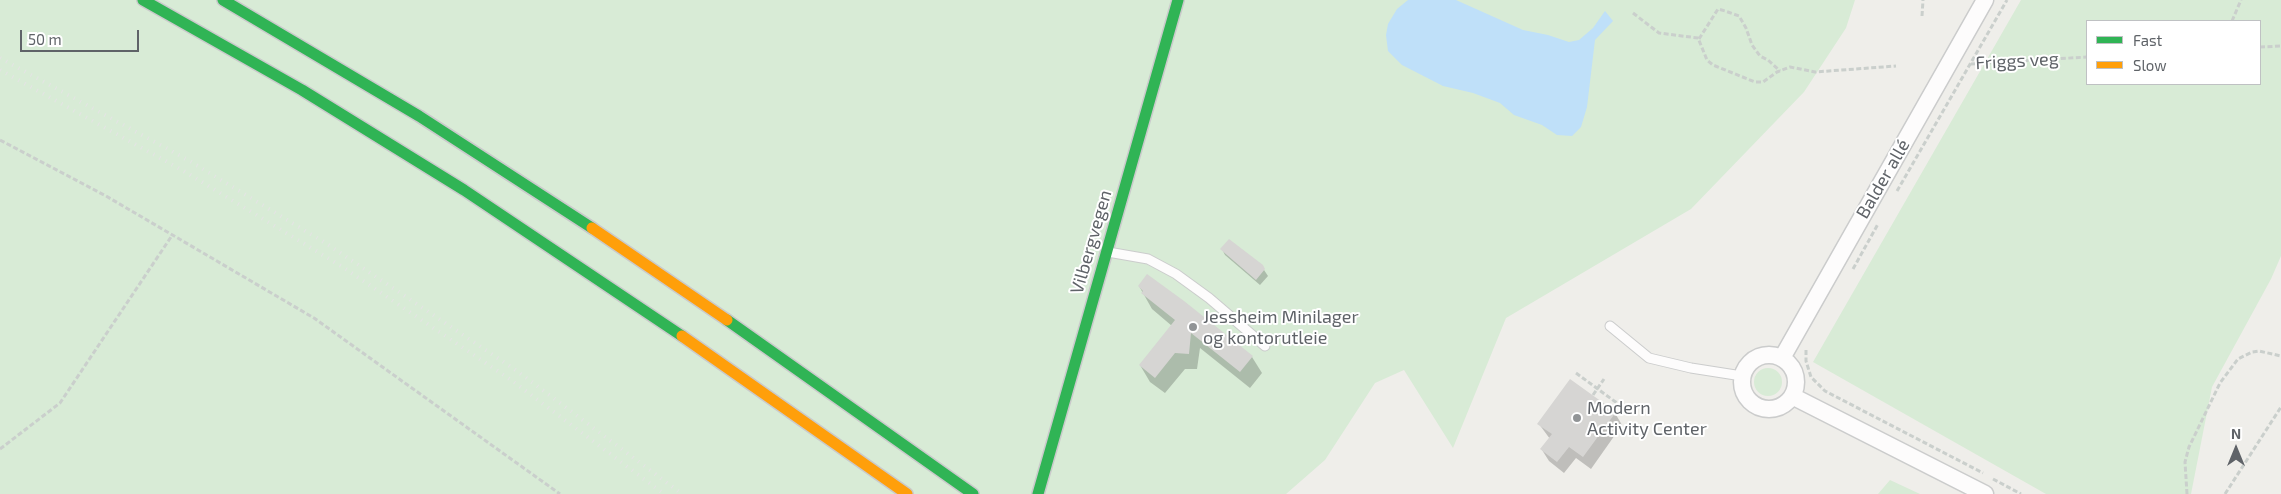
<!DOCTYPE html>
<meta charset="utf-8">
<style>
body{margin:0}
#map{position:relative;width:2281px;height:494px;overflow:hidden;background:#efeeea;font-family:"Exo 2",sans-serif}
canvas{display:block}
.legend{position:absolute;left:2086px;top:20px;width:175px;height:65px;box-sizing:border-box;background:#fff;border:1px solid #bfc1c3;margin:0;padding:6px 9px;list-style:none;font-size:15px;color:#5f6368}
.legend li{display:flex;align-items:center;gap:10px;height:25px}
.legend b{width:25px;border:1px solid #bfc1c3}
.north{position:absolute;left:2211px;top:424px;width:50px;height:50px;-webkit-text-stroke:4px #fff;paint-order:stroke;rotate:0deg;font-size:14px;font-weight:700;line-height:20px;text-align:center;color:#5f6368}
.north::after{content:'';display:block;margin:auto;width:18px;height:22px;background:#5f6368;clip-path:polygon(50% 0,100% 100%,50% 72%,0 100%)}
.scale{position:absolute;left:20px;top:30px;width:119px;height:22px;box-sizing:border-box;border:2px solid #5f6368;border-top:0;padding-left:6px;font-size:15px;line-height:18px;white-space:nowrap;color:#5f6368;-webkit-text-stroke:4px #fff;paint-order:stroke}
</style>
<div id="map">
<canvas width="2281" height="494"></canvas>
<ul class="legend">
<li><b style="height:6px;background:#30b455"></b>Fast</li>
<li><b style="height:6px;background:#ff9f0a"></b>Slow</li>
</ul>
<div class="north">N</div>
<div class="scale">50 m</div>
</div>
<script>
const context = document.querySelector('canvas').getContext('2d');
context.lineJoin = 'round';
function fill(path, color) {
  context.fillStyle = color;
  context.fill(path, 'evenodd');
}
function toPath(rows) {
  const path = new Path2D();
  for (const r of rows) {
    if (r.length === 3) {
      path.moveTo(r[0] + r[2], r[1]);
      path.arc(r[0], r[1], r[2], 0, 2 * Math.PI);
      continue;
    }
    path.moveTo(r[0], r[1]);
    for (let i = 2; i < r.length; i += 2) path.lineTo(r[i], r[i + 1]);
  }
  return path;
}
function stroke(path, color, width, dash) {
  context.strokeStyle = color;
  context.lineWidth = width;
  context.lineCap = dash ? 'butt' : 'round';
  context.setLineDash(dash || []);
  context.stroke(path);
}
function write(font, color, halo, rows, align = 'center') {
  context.font = font + ' "Exo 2",sans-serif';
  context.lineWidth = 4;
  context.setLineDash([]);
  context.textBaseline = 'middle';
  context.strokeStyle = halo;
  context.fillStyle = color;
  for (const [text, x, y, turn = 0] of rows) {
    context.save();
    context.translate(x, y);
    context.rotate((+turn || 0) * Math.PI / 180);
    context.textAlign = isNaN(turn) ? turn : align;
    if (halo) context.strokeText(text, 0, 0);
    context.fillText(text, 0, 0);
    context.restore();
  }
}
const green = toPath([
 [0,0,1855,0,1846,28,1804,92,1691,209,1506,318,1453,448,1404,370,1375,383,1325,460,1286,494,0,494],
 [2021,0,2281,0,2281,256,2271,279,2212,387,2191,494,2046,494,1813,362],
 [2087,21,2260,21,2260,84,2087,84],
 [1768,382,14],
 [1890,480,1920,494,1878,494]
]);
const water = toPath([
 [1408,0,1456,0,1523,30,1548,35,1569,42,1579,40,1593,28,1605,11,1613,21,1595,40,1587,107,1581,127,1572,136,1557,135,1542,125,1514,115,1500,103,1473,93,1443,86,1402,65,1388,51,1386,35,1388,24,1397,9]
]);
const shadow = toPath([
 [1222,249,1264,270,1268,276,1260,285,1225,255],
 [1139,286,1184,302,1252,357,1262,373,1250,388,1200,348,1197,369,1185,369,1165,393,1150,382,1140,365,1172,326,1152,309],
 [1615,413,1622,425,1591,469,1576,458,1564,473,1549,461,1542,450,1550,439,1539,424]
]);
const building = toPath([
 [1229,239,1263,265,1265,269,1256,280,1220,249],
 [1147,274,1184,301,1253,356,1240,372,1191,333,1189,354,1175,353,1155,378,1139,365,1175,320,1141,293,1143,291,1138,286],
 [1570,379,1616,412,1583,457,1569,447,1557,462,1540,449,1552,434,1537,424]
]);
const path = toPath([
 [1633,13,1659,33,1698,38,1707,60,1713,65,1755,82,1763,82,1777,72,1790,67,1815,72,1896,66],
 [1922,16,1923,0],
 [2232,21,2241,0],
 [1699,39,1718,9,1725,11,1739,16,1746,28,1752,45,1760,56,1768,60,1780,71],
 [2260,47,2281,46],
 [1971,64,2087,57],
 [0,140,106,196,314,318,560,494],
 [1897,191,2007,0],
 [1853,269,1878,224],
 [1806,350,1806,361,1811,377,1825,391,1983,473],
 [1576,373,1621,406],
 [1593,395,1604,379],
 [0,449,60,403,173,234],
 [1993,479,2021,494],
 [2187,494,2185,462,2189,447,2220,383,2238,359,2252,352,2259,351,2281,356],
 [2225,494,2281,407]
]);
const lane = toPath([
 [1108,252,1148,259,1176,274,1209,298,1265,346],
 [1610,326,1649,358,1691,368,1742,376]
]);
const street = toPath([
 [1769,382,27],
 [1782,358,1985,0],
 [1792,396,1985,494]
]);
const fast = toPath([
 [143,0,302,90,464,190,682,336],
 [223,0,419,116,592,228],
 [727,320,973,494],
 [1038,494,1178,0]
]);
const slow = toPath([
 [592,228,727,320],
 [682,336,907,494]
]);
const rail = toPath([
 [0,58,188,160,327,244,517,371,682,494],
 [0,70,182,170,341,266,511,380,664,494]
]);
const markers = [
 [1193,327,5,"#919496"],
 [1577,418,5,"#919496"]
];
const streetNames = [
 ["Friggs veg",2017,61,-3],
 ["Balder allé",1883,179,-60],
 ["Vilbergvegen",1091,242,-74]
];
const poiNames = [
 ["Jessheim Minilager",1203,317],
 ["og kontorutleie",1203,338],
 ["Modern",1587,408],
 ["Activity Center",1587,429]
];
fill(green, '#d8ebd6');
fill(water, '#bfe0f9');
fill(shadow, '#0003');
fill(building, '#d6d5d3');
stroke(lane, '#cbcccc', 11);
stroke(street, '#cbcccc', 19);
stroke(fast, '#cacacb', 14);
stroke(slow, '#cacacb', 14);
stroke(path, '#cacfcc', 3, [5, 2.5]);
stroke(lane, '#fdfcfc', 9);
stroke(street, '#fdfcfc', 16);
stroke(fast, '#30b455', 11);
stroke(slow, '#ff9f0a', 11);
stroke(rail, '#e4e4e4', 4, [1, 6]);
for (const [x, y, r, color] of markers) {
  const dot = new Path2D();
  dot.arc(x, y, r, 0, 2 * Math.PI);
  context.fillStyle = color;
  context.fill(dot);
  stroke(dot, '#fff', 2);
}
write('18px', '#5f6368', '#fff', streetNames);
write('18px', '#5f6368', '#fff', poiNames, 'left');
</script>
